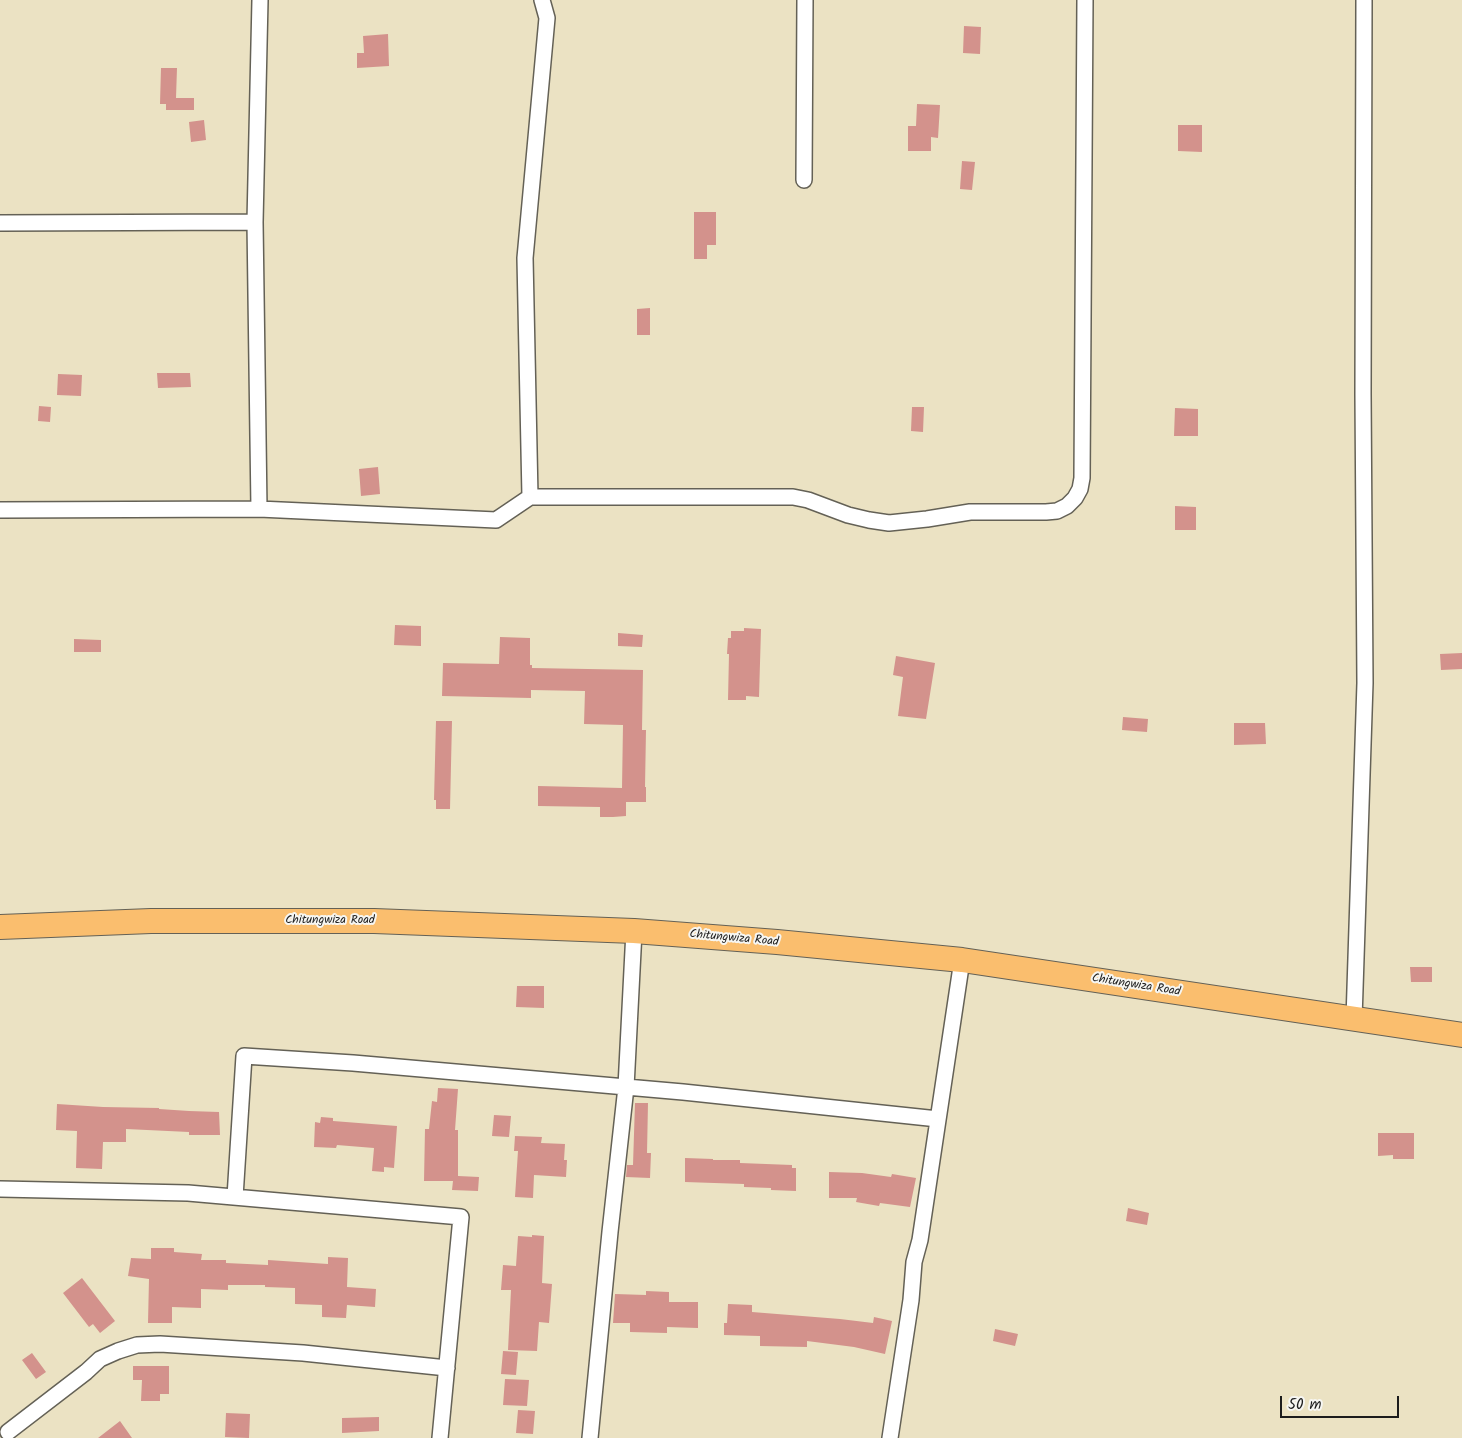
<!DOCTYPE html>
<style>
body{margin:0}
#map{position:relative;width:1462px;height:1438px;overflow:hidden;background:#ebe2c3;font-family:Kalam,sans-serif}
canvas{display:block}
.scale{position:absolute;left:1280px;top:1396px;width:119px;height:22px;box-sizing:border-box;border:2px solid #1c1c1c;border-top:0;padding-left:6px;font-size:15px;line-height:18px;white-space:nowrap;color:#1c1c1c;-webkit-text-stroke:4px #f6f6f2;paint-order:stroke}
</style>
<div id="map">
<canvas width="1462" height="1438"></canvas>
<div class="scale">50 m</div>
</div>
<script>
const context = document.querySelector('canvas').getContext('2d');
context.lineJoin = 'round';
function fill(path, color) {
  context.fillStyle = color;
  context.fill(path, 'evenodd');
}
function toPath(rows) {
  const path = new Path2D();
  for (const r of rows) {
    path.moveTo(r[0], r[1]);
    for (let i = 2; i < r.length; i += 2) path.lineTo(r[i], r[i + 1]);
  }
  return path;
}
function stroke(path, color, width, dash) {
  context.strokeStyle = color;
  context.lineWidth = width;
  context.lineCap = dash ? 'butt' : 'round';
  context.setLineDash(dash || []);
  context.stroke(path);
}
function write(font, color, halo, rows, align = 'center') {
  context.font = font + ' Kalam,sans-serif';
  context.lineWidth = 4;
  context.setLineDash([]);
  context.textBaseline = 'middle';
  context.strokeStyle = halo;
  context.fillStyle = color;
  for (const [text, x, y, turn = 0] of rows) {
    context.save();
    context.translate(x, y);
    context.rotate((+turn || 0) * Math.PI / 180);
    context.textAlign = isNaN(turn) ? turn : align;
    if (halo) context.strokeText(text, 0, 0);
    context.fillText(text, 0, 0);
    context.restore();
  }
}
const building = toPath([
 [964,26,981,27,980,54,963,53],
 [388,34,389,66,357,68,357,53,364,53,363,36],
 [161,68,177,68,176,98,194,98,194,110,166,110,166,104,160,104],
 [917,104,940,105,938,138,931,137,931,151,908,151,908,126,916,126],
 [204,120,206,140,191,142,189,122],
 [1178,125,1202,125,1202,152,1178,151],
 [962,161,975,162,972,190,960,189],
 [694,212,716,212,716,245,707,245,707,259,694,259],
 [650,308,650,335,637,335,637,309],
 [157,373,190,373,191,387,158,388],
 [58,374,82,375,81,396,57,395],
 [39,406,51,407,50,422,38,421],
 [912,407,924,407,923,432,911,431],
 [1175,408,1198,409,1198,436,1174,436],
 [378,467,380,494,361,496,359,469],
 [1175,506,1196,507,1196,530,1175,530],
 [395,625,421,626,421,646,394,645],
 [744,628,761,629,759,697,746,696,746,700,728,700,729,654,727,654,728,638,731,638,731,631,744,631],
 [618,633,643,635,642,647,618,646],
 [500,637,530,638,530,665,532,665,532,668,643,670,642,730,646,730,645,787,646,787,646,802,626,802,626,816,613,817,600,817,600,807,538,806,538,786,622,788,623,725,584,724,585,691,531,690,531,698,442,696,443,663,499,664],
 [74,639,101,640,101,652,74,652],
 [1462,653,1462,669,1441,670,1440,654],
 [896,656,935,663,926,719,898,716,903,677,893,675],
 [1123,717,1148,719,1147,732,1122,730],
 [436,721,452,721,450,809,436,809,436,800,434,800],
 [1234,723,1265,723,1266,744,1234,745],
 [1410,967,1432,967,1432,982,1411,982],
 [517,986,544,986,544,1008,516,1007],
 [438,1088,458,1089,455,1130,458,1130,458,1176,479,1177,478,1191,452,1190,453,1181,424,1181,425,1129,429,1129,432,1101,437,1102],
 [635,1103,648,1103,647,1153,651,1153,650,1178,626,1177,627,1165,633,1165],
 [57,1104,103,1107,159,1108,159,1109,189,1111,219,1112,220,1135,189,1135,189,1132,126,1129,126,1142,103,1142,102,1169,76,1168,77,1131,56,1130],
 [494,1115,511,1116,509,1137,492,1136],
 [321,1117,333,1118,333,1121,397,1126,394,1168,384,1167,384,1172,372,1171,374,1148,337,1145,336,1148,314,1147,315,1122,320,1123],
 [1378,1133,1414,1133,1414,1159,1393,1159,1393,1155,1378,1156],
 [515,1136,542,1137,541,1143,565,1144,564,1160,567,1160,566,1177,534,1175,533,1198,515,1197,518,1151,514,1151],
 [685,1158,713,1159,713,1160,740,1160,740,1163,792,1165,792,1168,796,1168,796,1191,771,1190,771,1188,744,1187,744,1184,685,1182],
 [829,1172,862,1173,891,1177,892,1174,916,1178,910,1207,880,1203,879,1206,856,1202,857,1198,829,1198],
 [1128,1208,1149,1213,1147,1225,1126,1221],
 [532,1235,544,1236,542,1283,552,1284,549,1323,539,1322,537,1351,508,1350,511,1290,501,1290,503,1265,516,1266,518,1236,532,1237],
 [151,1248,174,1248,174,1252,202,1254,201,1260,226,1260,226,1263,268,1265,268,1260,328,1264,328,1257,348,1258,347,1287,376,1289,375,1307,347,1305,346,1318,322,1317,322,1305,295,1304,295,1288,265,1287,265,1285,228,1285,228,1290,201,1289,201,1308,172,1307,172,1323,148,1323,149,1279,128,1276,131,1258,151,1259],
 [82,1278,115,1321,100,1333,93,1324,89,1327,63,1293],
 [646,1291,669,1292,669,1302,698,1302,698,1328,667,1327,667,1333,630,1332,630,1323,613,1323,615,1294,646,1295],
 [728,1304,752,1305,752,1312,777,1314,840,1319,873,1323,874,1317,892,1321,885,1354,854,1347,807,1341,807,1347,760,1346,760,1336,724,1335,724,1323,727,1323],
 [995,1329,1018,1334,1015,1346,993,1341],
 [503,1351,518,1352,516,1375,501,1374],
 [32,1353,46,1372,36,1379,22,1360],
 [133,1366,169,1366,169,1394,160,1394,160,1401,141,1401,142,1380,133,1380],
 [505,1379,529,1380,527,1406,503,1405],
 [518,1410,535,1411,533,1434,516,1433],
 [226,1413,250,1414,249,1438,225,1437],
 [379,1417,379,1431,342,1433,342,1418],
 [120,1421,132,1438,98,1438]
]);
const street = toPath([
 [804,180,805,0],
 [0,223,255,222],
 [530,497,793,497,808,500,848,515,869,520,889,523,927,519,970,512,1046,512,1057,511,1067,506,1075,498,1080,489,1082,478,1085,0],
 [259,509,255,222,260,0],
 [0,510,259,509,496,520,530,497,525,258,547,18,542,0],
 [1354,1019,1365,683,1363,394,1364,0],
 [0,1189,188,1193,461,1217,440,1438],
 [235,1197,244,1056,353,1063,683,1092,938,1119],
 [8,1432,86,1372,100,1359,118,1351,137,1345,160,1344,303,1353,447,1368],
 [590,1438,610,1232,626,1087,634,931],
 [890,1438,911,1300,914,1262,920,1240,962,960]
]);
const primary = toPath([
 [0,927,151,921,374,921,634,931,777,942,962,960,1462,1035]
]);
const streetNames = [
 ["Chitungwiza Road",330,921],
 ["Chitungwiza Road",734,939,5],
 ["Chitungwiza Road",1136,986,9]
];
fill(building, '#d3928c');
stroke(street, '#646156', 18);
stroke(primary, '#646156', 26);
stroke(street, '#fff', 15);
stroke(primary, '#fabe6e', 24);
write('12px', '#1c1c1c', '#f6f6f2', streetNames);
</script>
